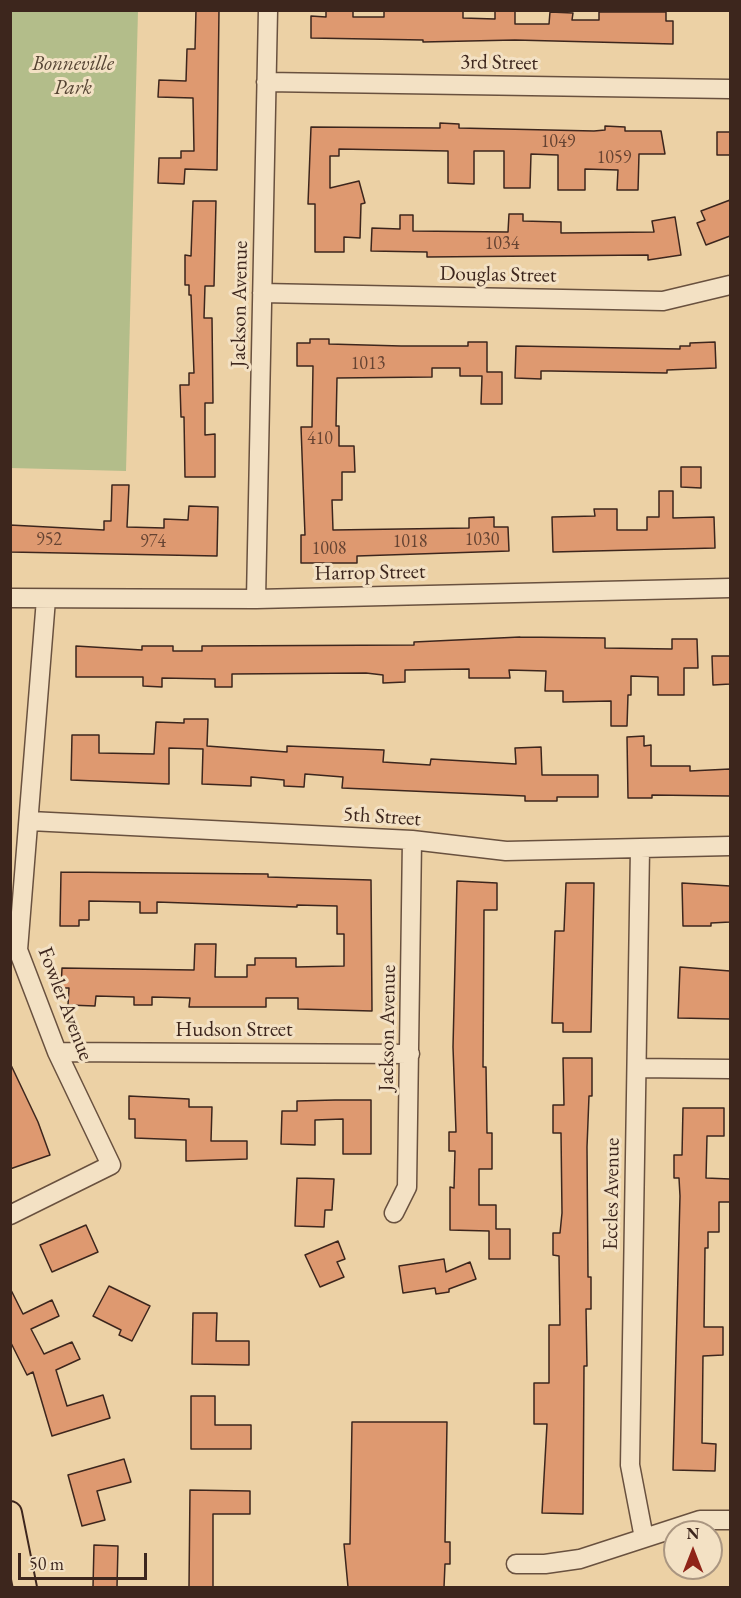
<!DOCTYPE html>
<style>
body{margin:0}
#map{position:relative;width:741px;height:1598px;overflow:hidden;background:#ecd1a5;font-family:"EB Garamond",serif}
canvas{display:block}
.frame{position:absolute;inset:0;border:12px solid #3d261d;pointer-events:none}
.north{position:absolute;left:663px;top:1520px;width:60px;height:60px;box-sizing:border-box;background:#f3e1c4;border:2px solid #aa9681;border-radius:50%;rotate:0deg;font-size:16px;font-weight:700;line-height:24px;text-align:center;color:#3d261d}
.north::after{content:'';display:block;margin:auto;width:21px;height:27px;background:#8f2418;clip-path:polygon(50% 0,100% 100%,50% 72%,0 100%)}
.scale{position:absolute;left:18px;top:1553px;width:129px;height:27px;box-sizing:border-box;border:3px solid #3d261d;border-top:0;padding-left:8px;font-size:18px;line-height:21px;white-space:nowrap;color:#3d261d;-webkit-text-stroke:4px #f3e1c4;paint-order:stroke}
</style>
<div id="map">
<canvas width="741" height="1598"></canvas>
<div class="frame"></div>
<div class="north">N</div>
<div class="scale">50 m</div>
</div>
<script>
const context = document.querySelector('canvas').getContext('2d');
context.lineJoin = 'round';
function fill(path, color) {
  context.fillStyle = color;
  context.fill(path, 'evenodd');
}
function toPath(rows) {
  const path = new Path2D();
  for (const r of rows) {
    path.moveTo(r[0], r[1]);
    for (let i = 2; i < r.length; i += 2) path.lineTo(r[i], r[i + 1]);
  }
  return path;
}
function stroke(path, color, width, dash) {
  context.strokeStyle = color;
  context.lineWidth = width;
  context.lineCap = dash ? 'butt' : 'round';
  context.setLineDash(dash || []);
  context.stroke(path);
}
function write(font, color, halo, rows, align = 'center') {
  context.font = font + ' "EB Garamond",serif';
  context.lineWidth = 6;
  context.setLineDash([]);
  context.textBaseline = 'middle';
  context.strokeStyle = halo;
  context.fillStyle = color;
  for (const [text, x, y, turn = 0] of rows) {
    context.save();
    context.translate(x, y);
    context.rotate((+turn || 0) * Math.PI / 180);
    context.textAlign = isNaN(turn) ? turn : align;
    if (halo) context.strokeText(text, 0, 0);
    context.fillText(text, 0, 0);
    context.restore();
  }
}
const green = toPath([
 [11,10,138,11,126,471,11,468]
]);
const building = toPath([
 [196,10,219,10,217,170,185,169,184,184,158,183,159,158,181,158,181,151,194,151,193,98,158,97,159,80,186,81,187,49,195,49,196,10],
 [326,10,353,10,353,17,384,17,384,10,463,11,463,18,495,19,495,10,515,10,515,24,549,24,550,12,573,13,572,20,599,20,599,12,666,12,666,21,673,21,673,44,515,40,423,42,423,40,311,38,311,16,326,17,326,10],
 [440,123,459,124,459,128,594,131,605,130,605,126,625,127,625,131,661,131,665,154,639,154,638,190,617,190,618,170,585,169,585,190,558,190,558,155,531,154,530,188,504,188,504,151,474,151,474,184,448,183,448,151,339,149,339,156,330,156,330,188,359,181,365,203,361,204,360,238,344,237,344,252,315,252,315,204,308,204,311,127,440,128,440,123],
 [717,132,730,132,730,155,717,155,717,132],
 [730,200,730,236,706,245,697,223,705,220,701,211,730,200],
 [193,201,216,201,214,286,205,286,204,318,212,318,213,403,205,403,205,435,215,434,215,477,185,477,184,417,181,417,180,385,189,385,189,373,194,373,191,295,189,295,189,285,185,285,185,255,191,256,193,201],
 [509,214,523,214,523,221,561,222,561,233,654,232,652,221,675,217,681,255,648,260,648,255,427,257,427,252,371,251,372,228,400,229,400,215,413,215,413,231,508,232,509,214],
 [310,339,329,339,329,344,401,346,468,346,468,342,487,342,487,372,502,372,502,404,481,404,482,376,460,376,460,368,432,368,432,377,337,378,336,426,339,426,339,446,354,446,355,472,342,472,342,500,332,500,333,530,469,528,469,518,494,517,494,527,508,527,509,551,357,556,357,563,301,563,301,535,305,535,301,427,312,427,313,366,297,366,297,343,310,343,310,339],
 [715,342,716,368,667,370,667,373,551,371,541,371,541,379,515,378,516,346,680,349,680,346,690,346,690,343,715,342],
 [681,467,701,467,701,488,681,487,681,467],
 [112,485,129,485,127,527,164,528,164,519,188,520,189,506,218,507,217,556,10,552,10,525,104,530,104,521,111,521,112,485],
 [659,491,673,491,673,518,714,517,715,548,553,552,552,517,595,516,594,509,617,509,617,530,647,530,647,517,659,517,659,491],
 [520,637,605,638,605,648,672,649,672,639,697,639,698,668,684,668,684,695,658,695,658,677,631,676,631,695,628,695,627,726,611,726,611,701,563,702,563,691,545,691,546,671,509,670,510,678,469,678,469,669,405,670,405,682,383,683,383,675,366,673,232,674,232,687,215,687,215,679,162,678,162,687,143,686,143,677,76,677,76,646,142,650,142,646,173,646,173,651,202,651,202,646,414,645,414,642,520,637],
 [712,656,730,656,730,684,713,685,712,656],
 [184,719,208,719,207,746,287,752,287,746,384,750,383,762,430,765,431,759,516,764,515,748,541,747,542,775,598,775,598,797,557,797,557,801,525,801,525,796,342,788,343,777,305,774,304,787,284,786,284,780,251,777,251,786,202,784,203,749,169,748,169,784,71,780,72,735,99,735,99,753,154,754,156,722,184,723,184,719],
 [644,736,644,746,651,745,651,766,690,766,690,771,730,769,730,796,652,795,652,798,628,798,627,737,644,736],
 [61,872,268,874,268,877,371,880,372,1011,298,1009,298,998,266,998,266,1007,189,1007,190,998,152,997,152,1005,134,1005,134,997,96,996,95,1006,68,1005,69,988,61,988,62,968,194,970,195,944,216,944,215,977,247,977,247,965,255,965,255,958,296,958,296,967,344,966,344,934,337,934,337,906,297,905,297,907,157,902,157,913,140,913,140,902,89,901,89,920,79,920,79,926,60,926,61,872],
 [457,881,497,883,497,910,484,910,483,1067,486,1067,487,1133,492,1133,492,1169,479,1169,479,1205,496,1205,496,1229,510,1229,510,1259,489,1259,489,1231,450,1230,450,1187,454,1188,455,1151,449,1151,449,1132,456,1132,453,1047,457,881],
 [566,883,594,883,591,1032,563,1032,563,1023,552,1023,555,931,564,931,566,883],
 [682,883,730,886,730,922,711,923,711,926,683,926,682,883],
 [680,967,730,971,730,1019,678,1018,680,967],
 [563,1058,592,1058,592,1096,589,1096,587,1147,588,1277,591,1277,591,1309,586,1309,587,1366,584,1366,583,1514,542,1513,547,1424,534,1424,534,1383,549,1383,549,1325,560,1325,559,1256,553,1255,553,1233,560,1233,562,1213,561,1133,553,1133,553,1105,564,1105,563,1058],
 [10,1063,38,1122,50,1155,10,1169,10,1063],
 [129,1096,189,1099,189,1107,212,1107,211,1141,247,1141,247,1159,186,1161,186,1140,135,1138,135,1119,129,1119,129,1096],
 [335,1100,371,1100,371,1154,343,1154,343,1119,315,1120,315,1145,281,1144,282,1111,297,1111,297,1101,335,1100],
 [683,1108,724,1108,724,1136,707,1136,706,1178,730,1179,730,1202,719,1202,719,1232,708,1232,708,1248,705,1248,704,1327,723,1327,723,1355,703,1356,702,1443,716,1444,715,1471,673,1470,680,1196,679,1178,674,1178,674,1155,682,1155,683,1108],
 [297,1178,334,1179,332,1210,325,1210,324,1227,295,1226,297,1178],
 [86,1225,98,1252,52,1272,40,1245,86,1225],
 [338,1241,345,1259,337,1262,344,1277,320,1287,305,1255,338,1241],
 [444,1259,446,1272,470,1262,476,1279,449,1289,449,1292,436,1294,435,1288,403,1293,399,1266,444,1259],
 [109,1286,150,1306,132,1341,119,1335,121,1330,93,1316,109,1286],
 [10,1288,23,1314,52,1300,59,1316,31,1329,44,1354,72,1342,80,1359,56,1370,67,1406,103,1395,110,1418,52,1436,33,1372,27,1375,10,1341,10,1288],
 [193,1313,217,1313,216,1341,249,1341,249,1365,192,1364,193,1313],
 [191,1396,215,1396,215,1425,251,1425,251,1449,191,1449,191,1396],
 [352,1422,447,1422,445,1542,450,1542,450,1564,445,1564,444,1587,348,1587,344,1544,350,1544,352,1422],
 [124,1459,131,1482,97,1491,105,1520,82,1526,68,1475,124,1459],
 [190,1490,250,1491,250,1514,213,1514,213,1587,189,1587,190,1490],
 [94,1545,118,1546,117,1587,93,1587,94,1545]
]);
const minor = toPath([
 [266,82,730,89],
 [262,293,663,301,730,285],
 [10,598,256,599,730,588],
 [256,599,268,10],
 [30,821,412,840,506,851,730,846],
 [640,849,630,1465,644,1538],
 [57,1052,410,1054],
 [637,1068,730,1069],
 [394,1213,407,1187,412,840],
 [10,1215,111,1165,57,1052,18,950,46,599],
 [516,1564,545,1564,580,1559,700,1520,730,1520]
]);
const major = toPath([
 [10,1513,25,1588]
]);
const numberNames = [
 ["1049",558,142],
 ["1059",614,158],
 ["1034",502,244],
 ["1013",368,364],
 ["410",320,439],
 ["952",49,540],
 ["1030",482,540],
 ["974",153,542],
 ["1018",410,542],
 ["1008",329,549]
];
const streetNames = [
 ["3rd Street",499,63,1],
 ["Douglas Street",498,275,1],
 ["Jackson Avenue",240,304,-89],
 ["Harrop Street",370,573,-1],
 ["5th Street",382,817,4],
 ["Fowler Avenue",65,1004,69],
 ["Jackson Avenue",388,1028,-89],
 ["Hudson Street",234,1030],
 ["Eccles Avenue",612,1194,-89]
];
const parkNames = [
 ["Bonneville",73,64],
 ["Park",73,88]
];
fill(green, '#b3bd8a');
fill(building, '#de9970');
stroke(building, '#3d261d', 1.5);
stroke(minor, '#69513f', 21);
stroke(major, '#3d261d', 26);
stroke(minor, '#f3e1c4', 18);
stroke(major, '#ecd1a5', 22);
write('18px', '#654332', null, numberNames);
write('21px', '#3d261d', '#f3e1c4', streetNames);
write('italic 21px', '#543', '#f3e1c4', parkNames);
</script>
